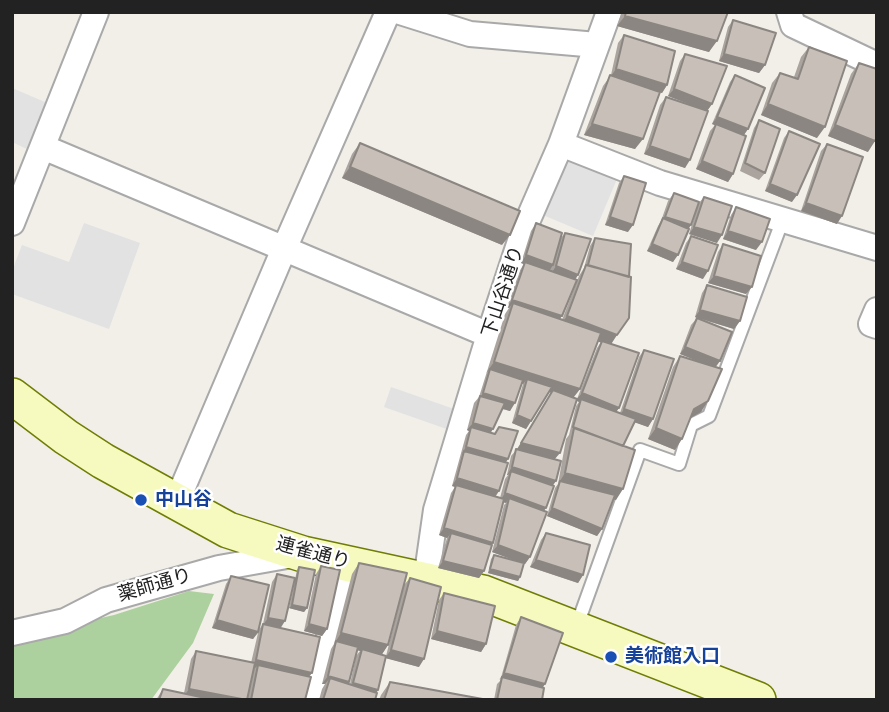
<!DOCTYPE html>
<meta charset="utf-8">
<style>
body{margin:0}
#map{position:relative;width:889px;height:712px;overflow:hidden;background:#f2efe9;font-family:Poppins,sans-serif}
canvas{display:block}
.frame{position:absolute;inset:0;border:14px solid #222;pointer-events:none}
</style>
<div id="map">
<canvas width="889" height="712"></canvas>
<div class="frame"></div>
</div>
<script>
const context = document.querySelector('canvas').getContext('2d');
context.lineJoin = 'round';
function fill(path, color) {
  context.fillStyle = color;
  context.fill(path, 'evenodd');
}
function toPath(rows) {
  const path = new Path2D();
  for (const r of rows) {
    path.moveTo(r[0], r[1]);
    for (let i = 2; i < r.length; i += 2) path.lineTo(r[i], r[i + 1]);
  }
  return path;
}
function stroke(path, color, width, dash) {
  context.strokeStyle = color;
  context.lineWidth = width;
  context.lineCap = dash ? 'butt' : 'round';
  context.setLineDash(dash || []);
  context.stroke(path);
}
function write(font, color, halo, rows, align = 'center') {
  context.font = font + ' Poppins,"Noto Sans JP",sans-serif';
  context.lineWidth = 5;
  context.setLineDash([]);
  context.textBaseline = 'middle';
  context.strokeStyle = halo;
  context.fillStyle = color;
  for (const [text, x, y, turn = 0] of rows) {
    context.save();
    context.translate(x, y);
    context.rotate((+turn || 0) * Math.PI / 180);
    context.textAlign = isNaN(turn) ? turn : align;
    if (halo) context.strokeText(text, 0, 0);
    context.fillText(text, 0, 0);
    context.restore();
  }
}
const forest = toPath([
 [189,591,214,594,193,643,151,700,12,700,12,638,114,615]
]);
const parking = toPath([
 [12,88,52,105,31,151,12,142],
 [567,158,617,179,593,236,543,215],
 [84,223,140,243,109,329,12,294,12,271,22,245,69,262],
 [391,387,457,410,455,432,384,407]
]);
const lane = toPath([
 [576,628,640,450,679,464,691,425,709,416,783,219]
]);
const street = toPath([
 [400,12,470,34,597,45],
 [789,12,793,25,877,65],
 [561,144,660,183,877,248],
 [43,147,489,335],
 [12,223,96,12],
 [877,310,871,324,877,326],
 [177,501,284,249,388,12],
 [426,580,436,510,489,335,524,229,561,144,609,12],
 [12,633,65,621,106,600,148,588,219,568,298,554],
 [312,700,348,564]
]);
const secondary = toPath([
 [12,396,66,437,103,461,228,530,303,554,483,593,758,700]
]);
const wall = toPath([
 [622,12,728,12,709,52,617,26],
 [733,20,765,65,759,73,719,61,728,27],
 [624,35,667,85,662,93,660,92,635,149,584,135,603,86,611,75,618,43],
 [809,47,817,138,761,115,772,83,780,73,794,77,801,57],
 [685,54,712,104,707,111,685,168,644,154,660,105,666,97,699,108,668,96,680,61],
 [859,63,868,152,828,136,851,74],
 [735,75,748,129,744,135,733,174,728,182,696,169,710,131,715,125,712,124,730,82],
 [759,120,765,173,759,180,740,171,754,128],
 [789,131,792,202,765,191,784,138],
 [360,143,502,245,342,178,352,154],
 [827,144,837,224,801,211,821,151],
 [624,176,628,232,605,225,619,183],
 [674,193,698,204,704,197,717,243,689,234,698,205,673,262,647,251,658,226,661,221,668,201],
 [736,207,756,250,723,239,731,215],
 [536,223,560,239,565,233,578,275,575,279,560,319,562,320,579,276,584,268,590,246,595,238,611,344,619,408,616,412,620,413,639,357,644,350,653,419,648,427,635,422,623,446,616,500,613,499,602,529,597,536,547,516,555,488,558,484,566,439,569,435,576,406,579,402,577,401,555,459,556,481,553,485,544,511,530,557,525,564,524,564,520,577,518,581,488,573,491,559,494,555,521,563,492,552,504,505,506,503,503,502,484,571,479,578,438,568,447,538,439,535,451,493,455,487,452,486,466,435,469,431,467,430,474,403,479,397,505,314,509,308,507,307,520,270,524,264,521,263,531,231],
 [598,341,601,342,597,348,577,399,574,397,580,389],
 [522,384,523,384,512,423,526,429,549,392,552,393,517,449,511,456,507,475,508,475,505,479,500,498,495,497,499,491,506,462,508,459,499,427,494,434,490,433,502,409,510,411],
 [691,236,703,279,676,269,686,243],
 [723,244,746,294,708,283,718,252],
 [707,285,740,321,734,329,697,318,716,367,701,412,691,417,675,450,648,439,673,367,680,356,695,360,680,354,691,325,697,318,695,317,702,293],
 [546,533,583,575,578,583,530,567,541,540],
 [359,563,388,645,381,655,386,656,404,585,410,578,419,667,386,658,375,700,319,700,322,689,325,684,322,684,331,649,334,644,352,574],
 [357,650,360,651,356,656,350,684,348,684],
 [321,566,327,629,322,636,304,631,316,574],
 [299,567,307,608,304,612,289,608,297,570],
 [277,574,281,628,312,673,309,676,305,700,156,700,163,689,184,693,191,659,196,651,251,663,258,633,253,639,212,628,226,584,231,576,258,631,263,624,272,582],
 [444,593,486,644,481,652,431,639,439,600],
 [521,617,543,687,542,700,494,700,497,684,500,681,516,625],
 [390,682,488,700,379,700,381,695]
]);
const shadedWall = toPath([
 [625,16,717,41,709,52,617,26],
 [724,54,765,65,759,73,719,61],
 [616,69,667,85,662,93,611,76],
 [674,89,712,104,707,111,668,96],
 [768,104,825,127,817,138,761,115],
 [717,117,748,129,743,136,712,124],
 [592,124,643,139,635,149,584,135],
 [835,125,875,141,868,152,828,136],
 [650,146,690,160,685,168,644,154],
 [702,161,733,174,728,182,696,169],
 [350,167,510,235,502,245,342,178],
 [770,184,797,195,792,202,765,191],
 [806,203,842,216,837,224,801,211],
 [610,217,633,225,628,232,605,225],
 [665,217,691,225,686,233,660,224],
 [694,227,722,235,717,243,689,234],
 [728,231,762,242,756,250,723,239],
 [652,244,678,255,673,262,647,251],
 [526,255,553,265,548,273,521,263],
 [682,262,708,271,703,279,676,269],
 [556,266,578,275,573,283,551,274],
 [714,276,752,287,746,294,708,283],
 [512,300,562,316,556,324,513,303,509,308,507,307],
 [700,310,740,321,734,329,695,317],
 [567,316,617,335,610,346,559,327],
 [685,347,720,361,715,368,680,354],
 [494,362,580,389,572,399,526,385,527,379,523,384,489,374,490,369,486,373],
 [483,393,515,403,510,411,478,401],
 [582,393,619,408,614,415,581,399,579,402,576,400],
 [708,401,701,412,687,420,694,409],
 [624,409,653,419,648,427,619,417],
 [517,415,531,421,526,429,512,423],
 [473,423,493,429,488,437,471,427,469,431,467,430],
 [656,428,682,439,675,450,648,439],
 [521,443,560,453,554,460,516,451],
 [466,447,508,459,503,466,464,451,461,455],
 [512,467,556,481,550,489,511,471,508,475,507,475],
 [565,473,623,489,616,500,559,484,560,481,558,484],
 [457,478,499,491,494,498,452,486],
 [505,493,546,508,540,516,509,498,506,503,500,501],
 [552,508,602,529,597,536,547,516],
 [444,528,493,543,488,550,451,533,447,538,439,535],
 [498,545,530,557,525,564,492,552],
 [536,560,583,575,578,583,530,567],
 [443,561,484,571,479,578,438,568],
 [490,569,520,577,518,581,488,573],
 [292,605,307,608,304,612,289,608],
 [268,618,285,621,280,629,263,625],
 [217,620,258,632,253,639,212,628],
 [309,624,327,629,322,636,304,631],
 [437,631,486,644,481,652,431,639],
 [341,633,388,645,381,656,336,645,336,641,334,644],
 [391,650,424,659,419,667,385,658],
 [256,660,312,673,306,680,258,665,255,668,250,667],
 [504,673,545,684,540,692,502,677,499,680],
 [328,676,349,682,344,690,330,678,325,684,322,684],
 [353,683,378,690,373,698,348,691],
 [189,689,243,700,200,700,184,696]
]);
const building = toPath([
 [626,12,728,12,717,41,625,16,626,12],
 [733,20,776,33,765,65,724,54,733,20],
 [624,35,675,51,667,85,616,69,624,35],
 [809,47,847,61,825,127,768,104,780,73,798,79,809,47],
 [685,54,727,66,712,104,674,89,685,54],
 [859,63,877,69,877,137,875,141,835,125,859,63],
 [610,75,660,92,643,139,592,124,610,75],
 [735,75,765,88,748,129,717,117,735,75],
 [666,97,708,111,690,160,650,146,666,97],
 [759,120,780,129,765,173,745,163,759,120],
 [716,124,746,136,733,174,702,161,716,124],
 [789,131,820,144,797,195,770,184,789,131],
 [360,143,520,211,510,235,350,167,360,143],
 [827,144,863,157,842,216,806,203,827,144],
 [624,176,646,183,633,225,610,217,624,176],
 [674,193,699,202,691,225,665,217,674,193],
 [704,197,732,206,722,235,694,227,704,197],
 [736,207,770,219,762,242,728,231,736,207],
 [663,218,689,229,678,255,652,244,663,218],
 [536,223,562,233,553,265,526,255,536,223],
 [565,233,591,239,578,275,556,266,565,233],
 [691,236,718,245,708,271,682,262,691,236],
 [595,238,631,244,629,277,588,265,595,238],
 [723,244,761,256,752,287,714,276,723,244],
 [525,262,577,280,562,316,512,300,525,262],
 [586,265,631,277,629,318,617,335,567,316,586,265],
 [707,285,747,297,740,321,700,310,707,285],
 [513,303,601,333,580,389,494,362,513,303],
 [697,318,732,332,720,361,685,347,697,318],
 [602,341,639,353,619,408,582,393,602,341],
 [644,350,674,359,653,419,624,409,644,350],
 [680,356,722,369,708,401,694,409,682,439,656,428,680,356],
 [490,369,523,380,515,403,483,393,490,369],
 [527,379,552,387,531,421,517,415,527,379],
 [553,390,577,399,560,453,521,443,553,390],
 [480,396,505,403,493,429,473,423,480,396],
 [581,399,636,419,623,446,573,427,581,399],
 [471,427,495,434,499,427,518,431,508,459,466,447,471,427],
 [574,428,635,450,623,489,565,473,574,428],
 [516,449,561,461,556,481,512,467,516,449],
 [464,451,508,463,499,491,457,478,464,451],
 [511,471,554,486,546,508,505,493,511,471],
 [560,481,615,495,602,529,552,508,560,481],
 [456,485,504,499,493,543,444,528,456,485],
 [509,498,547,512,530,557,498,545,509,498],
 [451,533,492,545,484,571,443,561,451,533],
 [546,533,590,545,583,575,536,560,546,533],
 [494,555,524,563,520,577,490,569,494,555],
 [359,563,407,573,388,645,341,633,359,563],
 [321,566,340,570,327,629,309,624,321,566],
 [299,567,315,570,307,608,292,605,299,567],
 [277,574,295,578,285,621,268,618,277,574],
 [231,576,269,585,258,632,217,620,231,576],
 [410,578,441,587,424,659,391,650,410,578],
 [444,593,495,606,486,644,437,631,444,593],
 [521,617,563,633,545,684,504,673,521,617],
 [263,624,320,637,312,673,256,660,263,624],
 [336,641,358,647,349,682,328,676,336,641],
 [362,649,386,656,378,690,353,683,362,649],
 [196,651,255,663,247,700,189,689,196,651],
 [258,665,311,677,305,700,251,700,258,665],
 [502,677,544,688,542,700,497,700,502,677],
 [330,678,377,693,375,700,323,700,330,678],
 [390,682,488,700,384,700,390,682],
 [163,689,210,699,209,700,159,700,163,689]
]);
const markers = [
 [141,500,7,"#1a4fb4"],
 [611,657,7,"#1a4fb4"]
];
const streetNames = [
 ["下山谷通り",504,292,-72],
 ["連雀通り",313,554,15],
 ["薬師通り",155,586,-16]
];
const transitNames = [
 ["中山谷",155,500],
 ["美術館入口",625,657]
];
fill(forest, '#add19e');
fill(parking, '#e2e2e2');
stroke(lane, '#a9a9a9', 16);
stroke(street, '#a9a9a9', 28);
stroke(secondary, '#707d05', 38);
stroke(lane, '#fff', 12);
stroke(street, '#fff', 24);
stroke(secondary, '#f7fabf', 35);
fill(wall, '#aba49e');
fill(shadedWall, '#8b8681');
fill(building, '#c7bfb8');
stroke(building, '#8b8681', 2);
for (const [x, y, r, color] of markers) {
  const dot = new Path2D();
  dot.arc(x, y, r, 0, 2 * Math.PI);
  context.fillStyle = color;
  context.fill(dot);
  stroke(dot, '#fff', 2.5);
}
write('19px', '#222', '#fff', streetNames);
write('bold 19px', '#164399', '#fff', transitNames, 'left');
</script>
